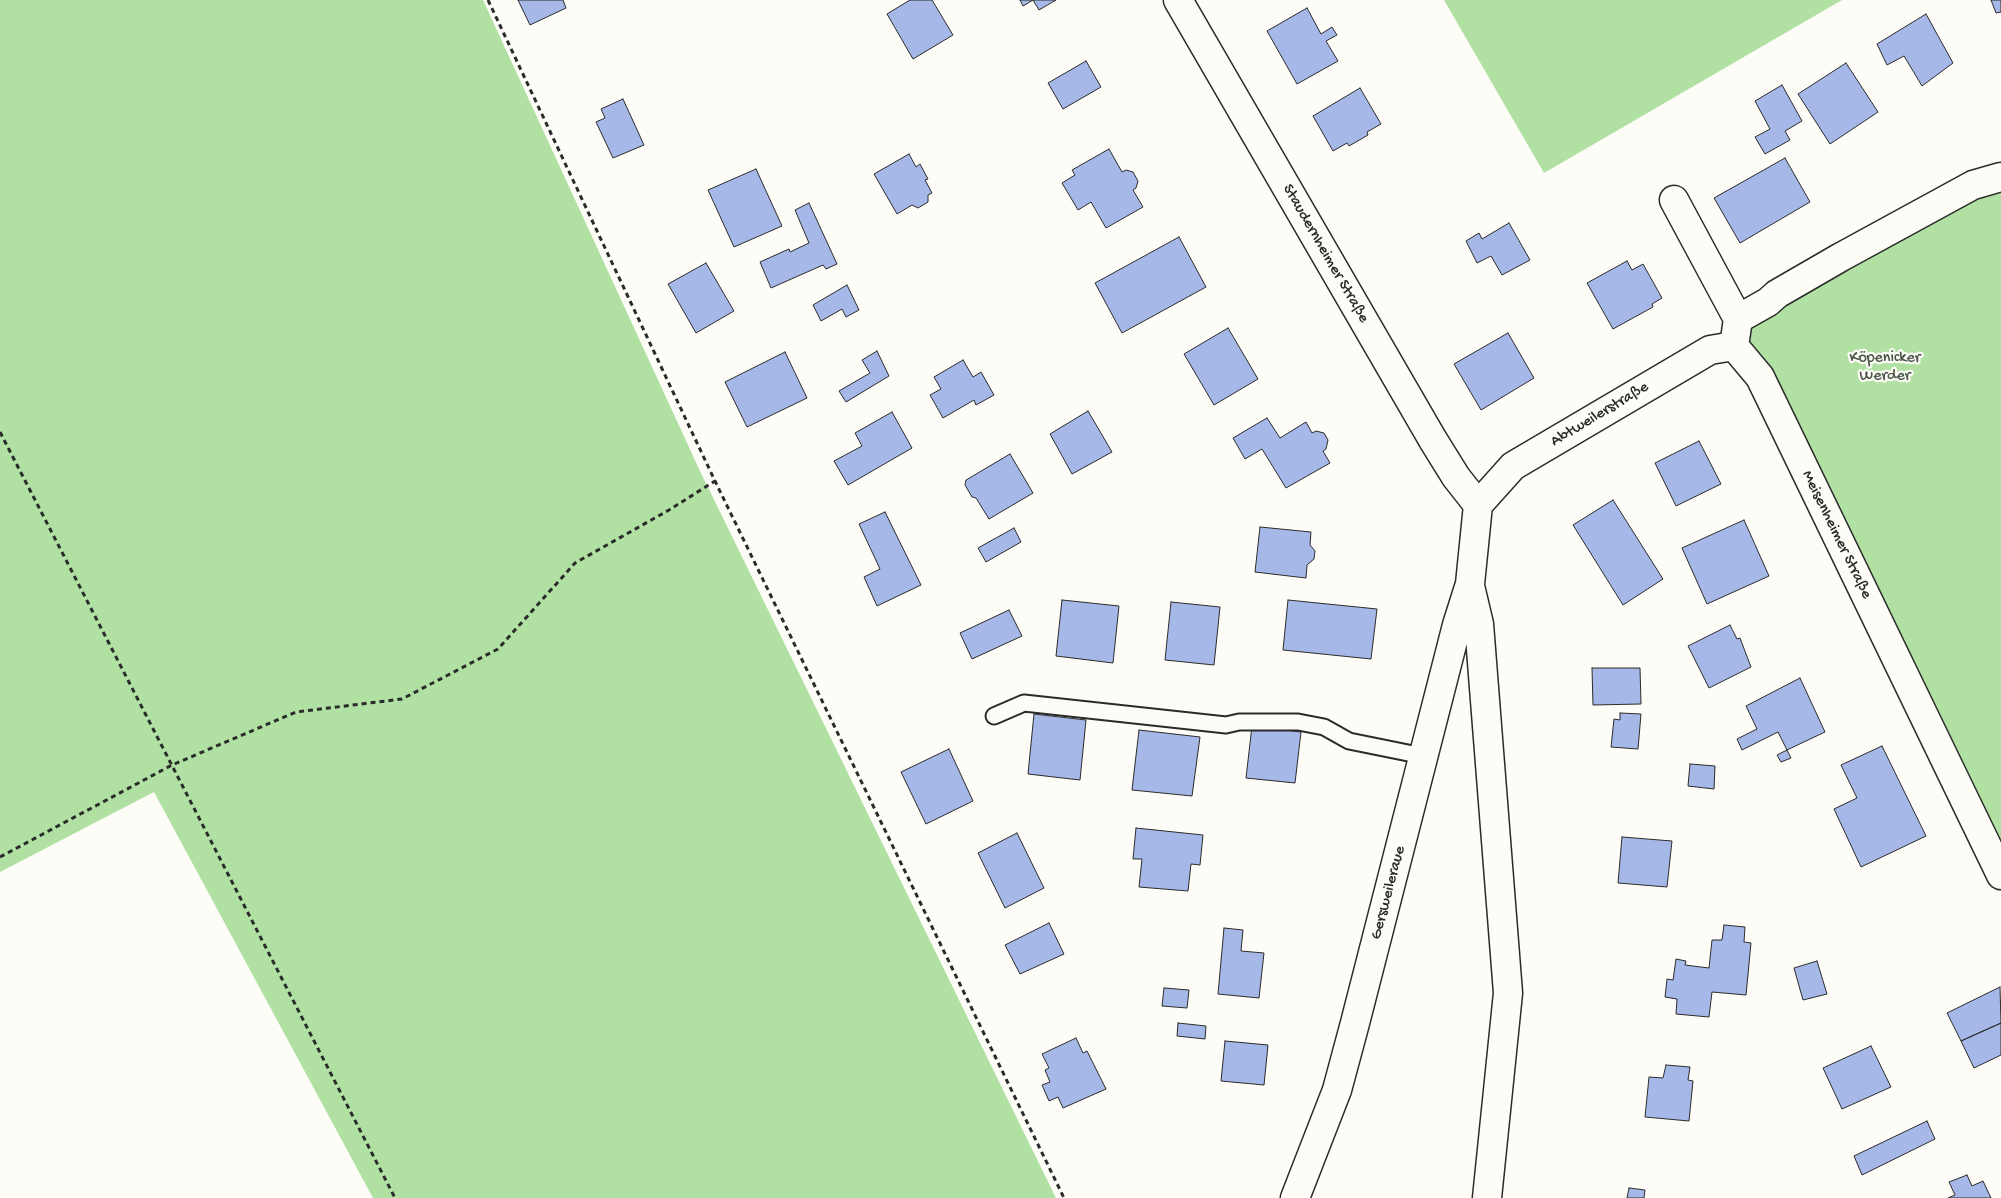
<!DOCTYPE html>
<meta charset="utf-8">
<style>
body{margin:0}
canvas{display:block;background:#fdfcf7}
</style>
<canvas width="2001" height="1198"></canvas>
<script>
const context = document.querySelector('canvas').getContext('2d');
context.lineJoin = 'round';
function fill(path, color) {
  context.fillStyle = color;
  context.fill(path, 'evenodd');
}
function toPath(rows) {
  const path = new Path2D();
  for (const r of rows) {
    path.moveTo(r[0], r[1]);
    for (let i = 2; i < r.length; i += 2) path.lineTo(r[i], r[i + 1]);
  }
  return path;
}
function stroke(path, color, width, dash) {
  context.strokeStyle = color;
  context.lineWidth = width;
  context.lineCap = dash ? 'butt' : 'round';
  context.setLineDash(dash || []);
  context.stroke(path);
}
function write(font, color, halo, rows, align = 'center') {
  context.font = font + ' "Gochi Hand",sans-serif';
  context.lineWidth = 4.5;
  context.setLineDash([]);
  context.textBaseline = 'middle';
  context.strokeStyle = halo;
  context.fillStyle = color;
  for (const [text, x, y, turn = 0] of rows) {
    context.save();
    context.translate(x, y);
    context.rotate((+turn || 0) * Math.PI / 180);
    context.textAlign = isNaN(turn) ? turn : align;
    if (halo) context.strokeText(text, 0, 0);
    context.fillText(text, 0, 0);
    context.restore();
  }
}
const green = toPath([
 [0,0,483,0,700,471,1056,1198,373,1198,154,792,0,872],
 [1444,0,1842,0,1544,173],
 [2001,182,2001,874,1760,377,1738,319]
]);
const building = toPath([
 [518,0,563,0,566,8,530,25,518,0],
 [910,0,932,0,953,35,913,59,887,14,910,0],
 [1020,0,1056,0,1039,10,1033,0,1023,6,1020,0],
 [1991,0,2001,0,2001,12,1996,13,1991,0],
 [1307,8,1321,34,1332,27,1337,35,1326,41,1338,61,1297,84,1267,31,1307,8],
 [1926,14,1953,63,1922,86,1904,56,1887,65,1877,44,1926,14],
 [1086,61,1101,87,1063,109,1048,83,1086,61],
 [1846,63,1878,112,1830,144,1798,94,1846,63],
 [1782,85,1802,121,1785,131,1790,140,1765,154,1755,137,1770,129,1755,101,1782,85],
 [1360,88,1381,124,1367,132,1368,135,1349,146,1347,143,1333,151,1313,116,1360,88],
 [623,99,644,145,613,158,596,122,605,118,601,109,623,99],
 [1109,149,1122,172,1126,170,1133,172,1138,181,1136,188,1133,190,1143,207,1106,228,1091,202,1078,210,1062,183,1075,175,1072,170,1109,149],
 [909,154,916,167,920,164,928,179,925,180,932,193,928,195,928,202,918,208,912,205,897,214,874,174,909,154],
 [1785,158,1810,202,1740,243,1714,198,1785,158],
 [756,169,782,226,734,247,708,190,756,169],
 [809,203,837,264,826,269,823,265,771,288,760,262,789,249,790,252,809,243,795,210,809,203],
 [1509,223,1530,260,1502,275,1491,256,1477,263,1466,241,1479,233,1482,239,1509,223],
 [1179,237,1206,287,1122,333,1095,283,1179,237],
 [1627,261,1632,270,1643,264,1662,298,1652,304,1653,307,1613,329,1587,283,1627,261],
 [706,263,734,311,696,333,668,284,706,263],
 [847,285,859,310,846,317,842,309,821,321,813,305,847,285],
 [1228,328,1258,379,1214,405,1184,354,1228,328],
 [1508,333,1534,378,1481,410,1454,364,1508,333],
 [877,351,889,376,846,402,839,391,870,373,862,360,877,351],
 [785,352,807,398,747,427,725,382,785,352],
 [963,360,973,377,981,372,994,395,976,405,974,400,943,418,930,395,941,389,934,377,963,360],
 [1088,411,1112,452,1072,474,1050,434,1088,411],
 [892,412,912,448,848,485,834,461,862,446,855,433,892,412],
 [1267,418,1280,438,1306,422,1312,433,1316,431,1324,433,1328,440,1326,449,1323,451,1330,463,1286,488,1262,449,1245,459,1233,438,1267,418],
 [1699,441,1721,484,1676,506,1655,463,1699,441],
 [1010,454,1033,493,989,519,976,498,972,497,965,485,966,480,1010,454],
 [1613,500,1663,579,1623,605,1573,525,1613,500],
 [885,512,921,585,877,606,864,577,880,569,859,524,885,512],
 [1744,520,1769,576,1707,604,1682,548,1744,520],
 [1260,527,1311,532,1310,545,1315,551,1314,559,1307,565,1306,578,1255,572,1260,527],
 [1014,528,1021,542,986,562,978,548,1014,528],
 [1062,600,1119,606,1113,663,1056,656,1062,600],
 [1288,600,1377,609,1371,659,1283,650,1288,600],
 [1171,602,1220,607,1214,665,1165,660,1171,602],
 [1009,610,1022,636,972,659,960,633,1009,610],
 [1730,625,1737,639,1740,638,1751,667,1709,688,1688,646,1730,625],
 [1592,668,1640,668,1641,704,1593,705,1592,668],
 [1800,678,1825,732,1787,750,1778,732,1742,750,1737,739,1757,729,1746,706,1800,678],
 [1620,713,1641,714,1638,749,1611,747,1614,719,1620,720,1620,713],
 [1034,714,1086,720,1080,780,1028,774,1034,714],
 [1252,726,1301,732,1295,783,1246,778,1252,726],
 [1139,730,1200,737,1192,796,1132,790,1139,730],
 [1882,746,1926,836,1861,867,1834,809,1857,798,1841,765,1882,746],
 [949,749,973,801,926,824,901,772,949,749],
 [1787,750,1791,758,1781,762,1777,755,1787,750],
 [1690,764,1715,766,1714,789,1688,786,1690,764],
 [1136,828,1203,835,1200,865,1191,864,1188,891,1139,887,1142,859,1133,859,1136,828],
 [1017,833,1044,888,1005,908,978,853,1017,833],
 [1622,837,1672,841,1667,887,1618,883,1622,837],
 [1049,923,1064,954,1020,974,1005,945,1049,923],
 [1724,925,1745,927,1744,942,1751,943,1746,995,1712,992,1709,1017,1676,1014,1677,999,1665,997,1667,979,1673,980,1676,959,1686,961,1685,965,1709,968,1712,940,1722,940,1724,925],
 [1224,928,1243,930,1241,951,1264,953,1259,998,1218,994,1224,928],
 [1817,961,1827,994,1803,1000,1794,968,1817,961],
 [2000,987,2001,1023,1961,1041,1947,1013,2000,987],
 [1164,988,1189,990,1187,1008,1162,1006,1164,988],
 [1178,1023,1206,1026,1205,1039,1177,1036,1178,1023],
 [2001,1023,2001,1055,1974,1068,1961,1041,2001,1023],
 [1076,1038,1083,1053,1087,1051,1106,1089,1063,1108,1058,1097,1049,1101,1042,1085,1050,1082,1045,1070,1049,1068,1042,1054,1076,1038],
 [1225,1041,1268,1045,1264,1085,1221,1081,1225,1041],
 [1871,1046,1891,1087,1842,1109,1823,1068,1871,1046],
 [1666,1065,1690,1067,1688,1080,1693,1081,1689,1121,1645,1117,1649,1077,1663,1078,1666,1065],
 [1927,1121,1935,1139,1862,1175,1854,1156,1927,1121],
 [1967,1175,1972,1186,1983,1181,1991,1198,1948,1198,1955,1195,1949,1182,1967,1175],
 [1629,1188,1645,1190,1644,1198,1627,1198,1629,1188]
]);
const path = toPath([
 [488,0,715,481,1064,1198],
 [0,432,395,1198],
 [0,857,172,765,296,712,402,699,498,649,575,563,669,510,715,481]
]);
const service = toPath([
 [994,716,1024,703,1226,725,1239,722,1298,722,1324,727,1349,741,1423,756]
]);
const minor = toPath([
 [1178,0,1433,440,1456,477,1478,505],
 [1674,200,1738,319,1734,346,1760,377,2001,875],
 [1738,319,1768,302,1777,294,1841,257,1973,185,2001,177],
 [1478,505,1513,466,1710,350,1734,346],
 [1470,586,1479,624,1508,993,1487,1198],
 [1295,1198,1337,1090,1355,1023,1457,625,1470,584,1478,505]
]);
const streetNames = [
 ["Staudernheimer Straße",1325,254,60],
 ["Abtweilerstraße",1600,415,-31],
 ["Meisenheimer Straße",1836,535,64],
 ["Gersweileraue",1389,893,-75]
];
const parkNames = [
 ["Köpenicker",1885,359],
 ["Werder",1885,377]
];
fill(green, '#b0e1a2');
fill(building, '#a5b8e7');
stroke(building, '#2b2b2b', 1);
stroke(service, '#2b2b2b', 19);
stroke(minor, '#2b2b2b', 31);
stroke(path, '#2b2b2b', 3, [5, 4]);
stroke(service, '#fdfcf7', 15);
stroke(minor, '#fdfcf7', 28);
write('16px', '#2b2b2b', '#fdfcf7', streetNames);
write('16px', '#4c5849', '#fdfcf7', parkNames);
</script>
